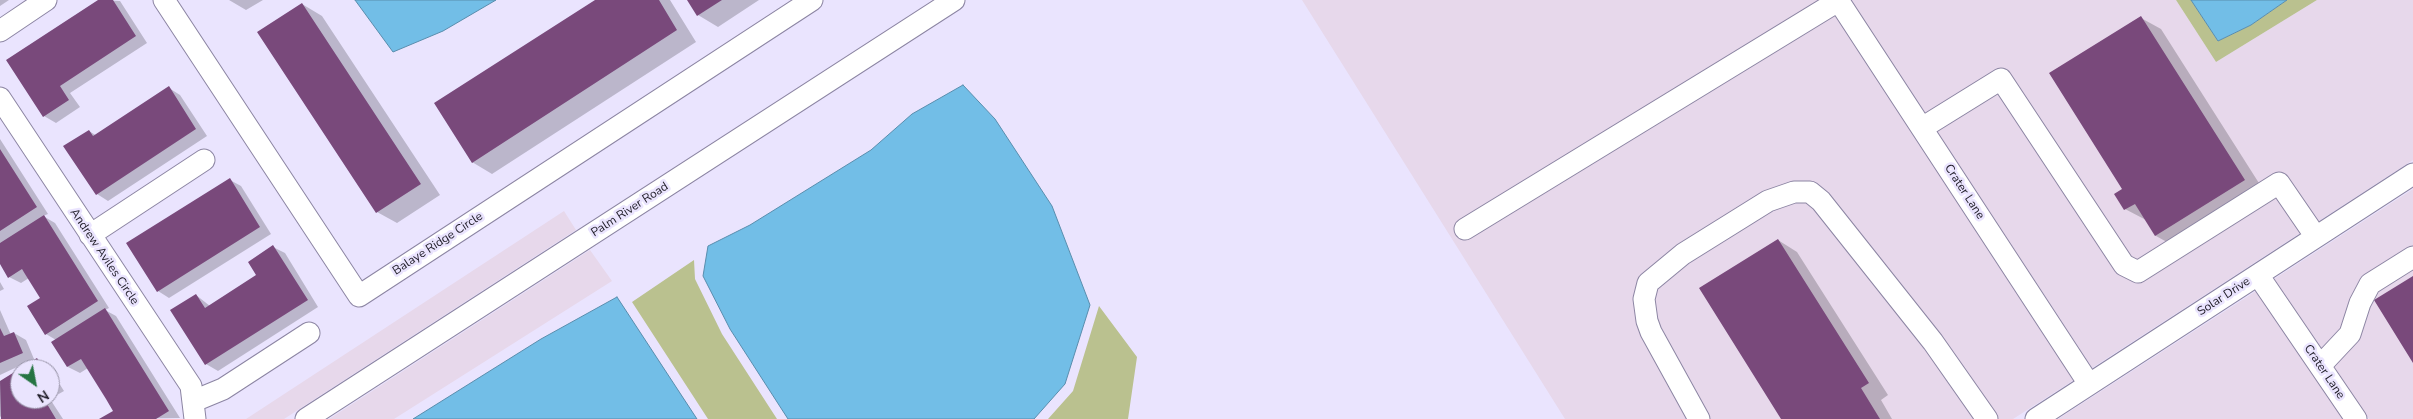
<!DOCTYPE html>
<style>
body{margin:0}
#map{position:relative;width:2413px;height:419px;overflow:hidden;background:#eae4fe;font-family:"Nunito Sans",sans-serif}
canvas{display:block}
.north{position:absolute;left:10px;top:359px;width:50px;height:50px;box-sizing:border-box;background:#eae4fe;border:1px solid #9894a8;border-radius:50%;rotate:147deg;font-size:14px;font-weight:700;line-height:20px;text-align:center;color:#1e1b26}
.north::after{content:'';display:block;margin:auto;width:18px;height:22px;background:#267443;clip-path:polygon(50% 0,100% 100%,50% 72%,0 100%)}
</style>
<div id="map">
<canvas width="2413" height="419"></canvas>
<div class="north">N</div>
</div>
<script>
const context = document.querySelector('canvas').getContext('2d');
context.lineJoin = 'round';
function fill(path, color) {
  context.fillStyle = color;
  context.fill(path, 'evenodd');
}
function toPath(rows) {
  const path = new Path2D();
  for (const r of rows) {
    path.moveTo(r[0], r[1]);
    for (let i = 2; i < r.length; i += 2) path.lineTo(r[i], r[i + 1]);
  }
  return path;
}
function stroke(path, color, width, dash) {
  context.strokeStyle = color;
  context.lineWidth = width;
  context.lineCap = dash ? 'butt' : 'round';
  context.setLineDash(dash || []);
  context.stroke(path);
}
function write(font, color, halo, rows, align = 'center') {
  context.font = font + ' "Nunito Sans",sans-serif';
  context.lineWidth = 5;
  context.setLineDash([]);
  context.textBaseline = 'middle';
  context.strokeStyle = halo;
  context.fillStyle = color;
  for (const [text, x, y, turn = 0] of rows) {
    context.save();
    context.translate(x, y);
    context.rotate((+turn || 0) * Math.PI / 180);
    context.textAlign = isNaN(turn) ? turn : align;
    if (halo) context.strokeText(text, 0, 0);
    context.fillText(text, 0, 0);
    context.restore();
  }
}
const commercial = toPath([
 [1302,0,1825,0,2074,380,2013,419,1565,419],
 [1851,0,2176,0,2216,62,2317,0,2413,0,2413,160,2092,368],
 [2413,189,2413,419,2369,419,2274,279],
 [564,211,576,230,284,419,246,419],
 [590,250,612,281,394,419,329,419],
 [2256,291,2343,419,2058,419]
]);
const green = toPath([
 [2176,0,2191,0,2218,41,2251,25,2287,0,2317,0,2216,62],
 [694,260,695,279,722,334,777,419,708,419,632,302],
 [1099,306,1137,357,1128,419,1048,419,1073,391]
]);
const water = toPath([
 [355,0,496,0,443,31,393,52,355,0],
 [2191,0,2287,0,2251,25,2218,41,2191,0],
 [963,85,995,119,1052,206,1090,305,1065,384,1034,419,788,419,730,329,703,276,708,246,750,225,871,150,912,114,963,85],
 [617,297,697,419,413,419,541,339,617,297]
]);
const shadow = toPath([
 [0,0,9,0,0,6],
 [100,0,120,1,147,43,70,93,80,107,56,123,44,116,8,60],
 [229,0,263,0,246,10],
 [597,0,670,0,696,42,492,174,472,162],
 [688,0,759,0,718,27,698,15],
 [302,4,322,16,440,195,397,223,377,212],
 [2141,18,2161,29,2264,191,2176,247,2156,236,2146,220,2125,209,2124,190],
 [169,88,180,95,207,136,108,201,97,194,89,131,97,136],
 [0,139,48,214,43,216,55,223,109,308,105,310,116,316,180,418,102,419,115,411,88,368,80,373,68,367,53,342,56,340,46,334,42,298,29,278,21,283,9,277,0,262],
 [230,180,241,186,271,234,169,298,158,291],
 [1778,240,1797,252,1888,395,1881,400,1892,419,1783,419],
 [273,247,285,253,318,307,218,371,206,364,196,295,210,306,258,276],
 [0,282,4,289,0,291],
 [0,310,11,335,14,333,26,340,34,359,0,375],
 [37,360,50,369,22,369],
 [50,369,64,391,50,399,63,419,2,419,0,416,0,383,20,370,20,399,50,399]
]);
const building = toPath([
 [98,0,113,0,136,36,60,86,69,100,43,117,6,60],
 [595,0,659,0,677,30,472,163,434,103],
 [687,0,722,0,697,16],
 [302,3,421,184,376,213,257,32],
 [2141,16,2245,180,2155,236,2135,204,2124,210,2114,194,2122,189,2049,73],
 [169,86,196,129,96,195,63,146,89,130,93,136],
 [0,149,37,207,0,231],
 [230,178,260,227,157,292,126,243],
 [44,215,98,301,45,335,27,306,40,298,25,274,22,269,8,278,0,264,0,243],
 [1778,239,1869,383,1861,388,1880,419,1781,419,1699,288],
 [273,245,308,300,205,365,170,310,196,294,205,308,256,275,248,262],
 [2413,276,2413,363,2374,300],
 [105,308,169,411,156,419,99,419,113,411,106,399,81,359,67,367,51,342],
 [0,328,4,336,14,332,23,353,0,363],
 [37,358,43,369,20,369,20,399,44,399,56,419,1,419,0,381]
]);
const minor = toPath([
 [164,0,359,296,812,0],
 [1838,0,2089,384],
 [0,31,46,0],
 [0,98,191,386,195,419],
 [1922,128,2001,79,2124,265,2138,272,2279,183,2316,237],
 [1465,229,1838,1],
 [90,235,204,160],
 [2258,275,2356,419],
 [2320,366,2350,334,2360,303,2370,284,2413,257],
 [194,401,223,389,309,333],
 [306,419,954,0],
 [1699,419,1651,332,1647,321,1644,299,1648,283,1683,254,1768,201,1794,192,1810,192,1821,201,1933,342,1987,419],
 [2036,419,2413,174]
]);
const streetNames = [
 ["Crater Lane",1964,192,57],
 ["Palm River Road",630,210,-33],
 ["Balaye Ridge Circle",438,244,-33],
 ["Andrew Aviles Circle",104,257,56],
 ["Solar Drive",2224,297,-33],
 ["Crater Lane",2324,372,56]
];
fill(commercial, '#e7d8eb');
fill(green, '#bac18f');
fill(water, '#72bee7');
stroke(water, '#598dad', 1);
fill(shadow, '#0003');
fill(building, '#79497b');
stroke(minor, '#8c85a3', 23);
stroke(minor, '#fff', 21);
write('12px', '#1e1b26', '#eae4fe', streetNames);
</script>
